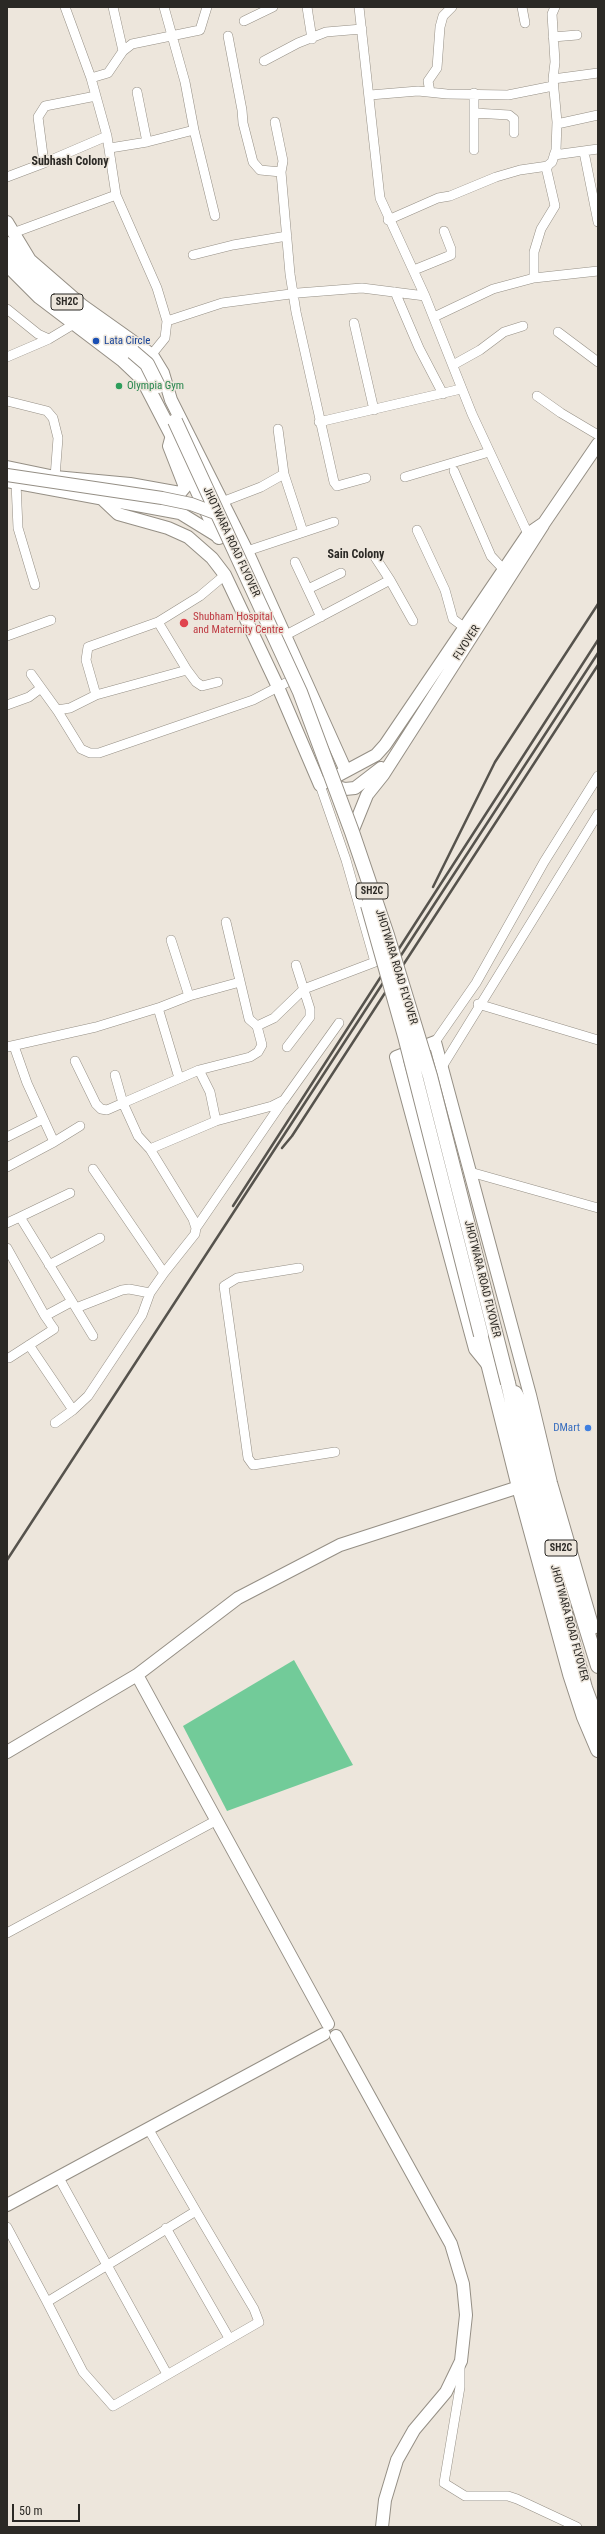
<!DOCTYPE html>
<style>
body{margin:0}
#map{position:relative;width:605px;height:2534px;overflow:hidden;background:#ede6dc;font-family:"Roboto Condensed",sans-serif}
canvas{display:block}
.frame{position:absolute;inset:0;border:8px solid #2b2925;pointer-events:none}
.scale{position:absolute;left:12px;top:2504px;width:68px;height:18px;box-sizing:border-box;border:2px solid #2b2925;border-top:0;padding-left:5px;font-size:12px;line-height:14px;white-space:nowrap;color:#2b2925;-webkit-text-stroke:3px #ede6dc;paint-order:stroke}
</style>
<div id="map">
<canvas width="605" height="2534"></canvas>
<div class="frame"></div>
<div class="scale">50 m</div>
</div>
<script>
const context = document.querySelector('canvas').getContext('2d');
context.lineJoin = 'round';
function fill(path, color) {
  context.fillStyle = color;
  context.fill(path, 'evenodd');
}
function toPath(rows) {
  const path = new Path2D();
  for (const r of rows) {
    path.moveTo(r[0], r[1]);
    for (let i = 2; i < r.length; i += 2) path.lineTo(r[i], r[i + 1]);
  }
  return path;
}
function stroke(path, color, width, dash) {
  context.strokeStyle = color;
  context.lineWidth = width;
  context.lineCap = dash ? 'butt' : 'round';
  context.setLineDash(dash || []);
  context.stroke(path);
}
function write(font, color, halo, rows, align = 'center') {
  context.font = font + ' "Roboto Condensed",sans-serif';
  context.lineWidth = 3;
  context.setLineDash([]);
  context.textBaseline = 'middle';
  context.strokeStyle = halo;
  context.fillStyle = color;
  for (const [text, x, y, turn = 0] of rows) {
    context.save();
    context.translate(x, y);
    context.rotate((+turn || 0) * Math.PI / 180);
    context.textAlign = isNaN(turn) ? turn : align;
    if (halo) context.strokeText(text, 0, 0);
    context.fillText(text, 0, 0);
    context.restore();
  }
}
const green = toPath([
 [294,1660,353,1765,227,1811,183,1726]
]);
const street = toPath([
 [65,7,91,78,107,136],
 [113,7,123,51],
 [164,7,185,82,194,130,215,216],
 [307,7,312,39],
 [359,7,380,198,425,296],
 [522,7,525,23],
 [244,21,273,7],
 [228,36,242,110,243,123,253,162,260,170,281,172,290,274,296,312,334,482,337,486,366,478],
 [553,37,577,35],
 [264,61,298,43,326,32,362,29],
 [91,78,108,73,123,51,132,44,200,30,207,7],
 [553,79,598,73],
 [137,92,147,142],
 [430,92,428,81,437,68,440,27,443,16,452,7],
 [370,95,418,91,447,94,508,95,553,86],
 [474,113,509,115,514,119,514,133],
 [275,122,283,161,281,172],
 [557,124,598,115],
 [110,148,147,142,194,130],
 [474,150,474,93],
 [584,152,598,222],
 [554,155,598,149],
 [44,163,107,136,116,195,157,288,167,321],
 [7,177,44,163,38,117,45,106,96,96],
 [388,220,438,198,450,196,496,177,520,170,548,166],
 [13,233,116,195],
 [193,255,233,245,287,236],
 [414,270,451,255,451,249,444,231],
 [534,278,598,271],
 [395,292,419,348,443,394],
 [7,309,38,334,49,339],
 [434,317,493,289,534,278,534,252,541,229,555,206,546,167,552,162,556,150,557,122,553,79,555,62,552,14,555,7],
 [354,323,374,410],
 [558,332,598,362],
 [7,357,49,339,74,324],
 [148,359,165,338,167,321,222,303,298,293,362,288,425,296,472,414,528,534],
 [453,365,480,350,504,332,523,326],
 [537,396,561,413,598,435],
 [7,401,47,411,53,418,58,438,55,477],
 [319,422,461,389],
 [454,471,491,556,505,571],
 [284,474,303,532],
 [405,477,489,452],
 [16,483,18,528,35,585],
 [222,502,261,487,284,474,278,429],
 [417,530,445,590,453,619,465,628],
 [247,551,334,522],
 [375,557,390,580],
 [295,562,321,617],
 [308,589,341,573],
 [158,622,187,670],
 [286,635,390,580,413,621],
 [7,636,51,620],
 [31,674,57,710,70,708,96,695,86,660,88,647,158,622,200,596,225,575],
 [96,695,187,670,196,682,202,686,218,682],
 [7,705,29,697,41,688],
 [57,710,81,749,90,753,99,753,253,700,299,676],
 [226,922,249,1019,257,1026,274,1018,304,989,375,962,346,860,320,785],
 [171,940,189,996,240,982],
 [478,1004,598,1040],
 [158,1008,179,1078],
 [435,1042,476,983,544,862,598,776],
 [14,1046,27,1083,54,1142,80,1126],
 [7,1047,96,1027,161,1007,189,996],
 [287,1047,310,1017,310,1009,296,965],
 [75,1061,96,1104,101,1109,107,1110,123,1103,115,1075],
 [442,1067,598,814],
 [216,1121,210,1092,199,1070,250,1057,258,1052,262,1045,257,1026],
 [7,1137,43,1119],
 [150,1149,216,1121,272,1106,284,1100,339,1023],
 [7,1167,54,1142],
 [93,1169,164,1273,195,1234,196,1228,193,1219,150,1149,138,1136,123,1103,199,1070],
 [470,1172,598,1208],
 [70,1193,20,1217,76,1308,122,1290,129,1289,150,1293,164,1273],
 [7,1223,20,1217],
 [196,1228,283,1101],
 [7,1248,45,1316,71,1302],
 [49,1265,100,1238],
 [299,1268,237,1278,224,1286,248,1458,253,1465,335,1452],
 [76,1308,93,1336],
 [29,1345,73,1410,88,1396,142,1315,150,1293],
 [9,1358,54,1329,45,1316],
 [55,1423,73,1410],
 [7,1933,217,1820],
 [59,2178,167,2374],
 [7,2227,47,2302,196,2211,149,2130],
 [166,2228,229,2338],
 [47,2302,83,2372,113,2406,259,2322,254,2309,196,2211],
 [460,2364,460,2387,444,2483,465,2496,508,2496,517,2499,577,2527]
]);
const secondary = toPath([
 [7,222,30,260,83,306,152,355,163,373,171,400,247,551,346,771],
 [7,467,55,477,130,484,180,493,185,487,169,446,172,435],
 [7,481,180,513,219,537],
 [101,498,118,514,168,528,188,537,212,558,225,575,278,687,320,785,376,755,385,745,528,534,544,523,598,444],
 [334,786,345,789,355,788,381,768],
 [352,832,367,795,383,775,543,525],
 [488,1365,475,1349,396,1057,435,1042,530,1395,551,1483,593,1628],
 [137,1675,238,1598,340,1545,519,1487],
 [7,1752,137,1675,328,2024],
 [336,2036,451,2244,463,2284,466,2315,461,2361,446,2392,414,2430,397,2460,385,2500,382,2527],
 [7,2205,324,2034]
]);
const primary = toPath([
 [7,244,21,264,35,276,133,352],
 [7,264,40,297,123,360,143,379,172,435,219,537],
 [481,1335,519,1487,570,1674,584,1717,598,1750],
 [508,1383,528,1474,585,1688,598,1723],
 [515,1393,524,1409,544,1492,598,1666]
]);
const rail = toPath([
 [433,887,495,762,598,604],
 [282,1148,292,1136,598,665],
 [233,1206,598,640],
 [7,1560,598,653]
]);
const secondaryBridge = toPath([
 [7,475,162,498,191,504,218,514]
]);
const primaryBridge = toPath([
 [133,352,147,364,158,386],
 [175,421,300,692,352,832,387,935,430,1076,508,1383],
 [368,905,405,1036,481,1335]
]);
const markers = [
 [96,341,4,"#1a4fb4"],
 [119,386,4,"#2e9e5b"],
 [184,623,5,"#e0444e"],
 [588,1428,4,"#3f7fe0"]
];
const shields = [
 [67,302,32],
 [372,891,32],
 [561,1548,32]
];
const shieldNames = [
 ["SH2C",67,302],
 ["SH2C",372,891],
 ["SH2C",561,1548]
];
const transitNames = [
 ["Lata Circle",104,341]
];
const leisureNames = [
 ["Olympia Gym",127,386]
];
const streetNames = [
 ["JHOTWARA ROAD FLYOVER",231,542,65],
 ["FLYOVER",467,643,-57],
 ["JHOTWARA ROAD FLYOVER",396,967,73],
 ["JHOTWARA ROAD FLYOVER",482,1279,76],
 ["JHOTWARA ROAD FLYOVER",569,1623,75]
];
const healthNames = [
 ["Shubham Hospital",193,617],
 ["and Maternity Centre",193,630]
];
const shopNames = [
 ["DMart",580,1428]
];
const neighbourhoodNames = [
 ["Subhash Colony",70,162],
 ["Sain Colony",356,555]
];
fill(green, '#72cb99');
stroke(street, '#958f85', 10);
stroke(secondary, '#958f85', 14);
stroke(primary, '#958f85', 16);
stroke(street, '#fff', 9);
stroke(secondary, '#fff', 12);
stroke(primary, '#fff', 14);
stroke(rail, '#56534d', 2.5);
stroke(secondaryBridge, '#958f85', 14, []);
stroke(primaryBridge, '#958f85', 16, []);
stroke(secondaryBridge, '#fff', 12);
stroke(primaryBridge, '#fff', 14);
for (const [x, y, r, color] of markers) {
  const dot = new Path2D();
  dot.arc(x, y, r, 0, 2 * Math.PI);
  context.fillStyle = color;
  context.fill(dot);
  stroke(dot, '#ede6dc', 1.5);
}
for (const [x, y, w] of shields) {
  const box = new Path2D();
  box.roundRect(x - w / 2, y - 8, w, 16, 3);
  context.fillStyle = '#ede6dc';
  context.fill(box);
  stroke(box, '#2b2925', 1);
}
write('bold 10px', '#2b2925', null, shieldNames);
write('11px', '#164399', '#ede6dc', transitNames, 'left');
write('11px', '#27864d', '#ede6dc', leisureNames, 'left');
write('11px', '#2b2925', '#ede6dc', streetNames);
write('11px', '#be3a42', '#ede6dc', healthNames, 'left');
write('11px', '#366cbe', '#ede6dc', shopNames, 'right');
write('bold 12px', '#2b2925', '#ede6dc', neighbourhoodNames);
</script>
